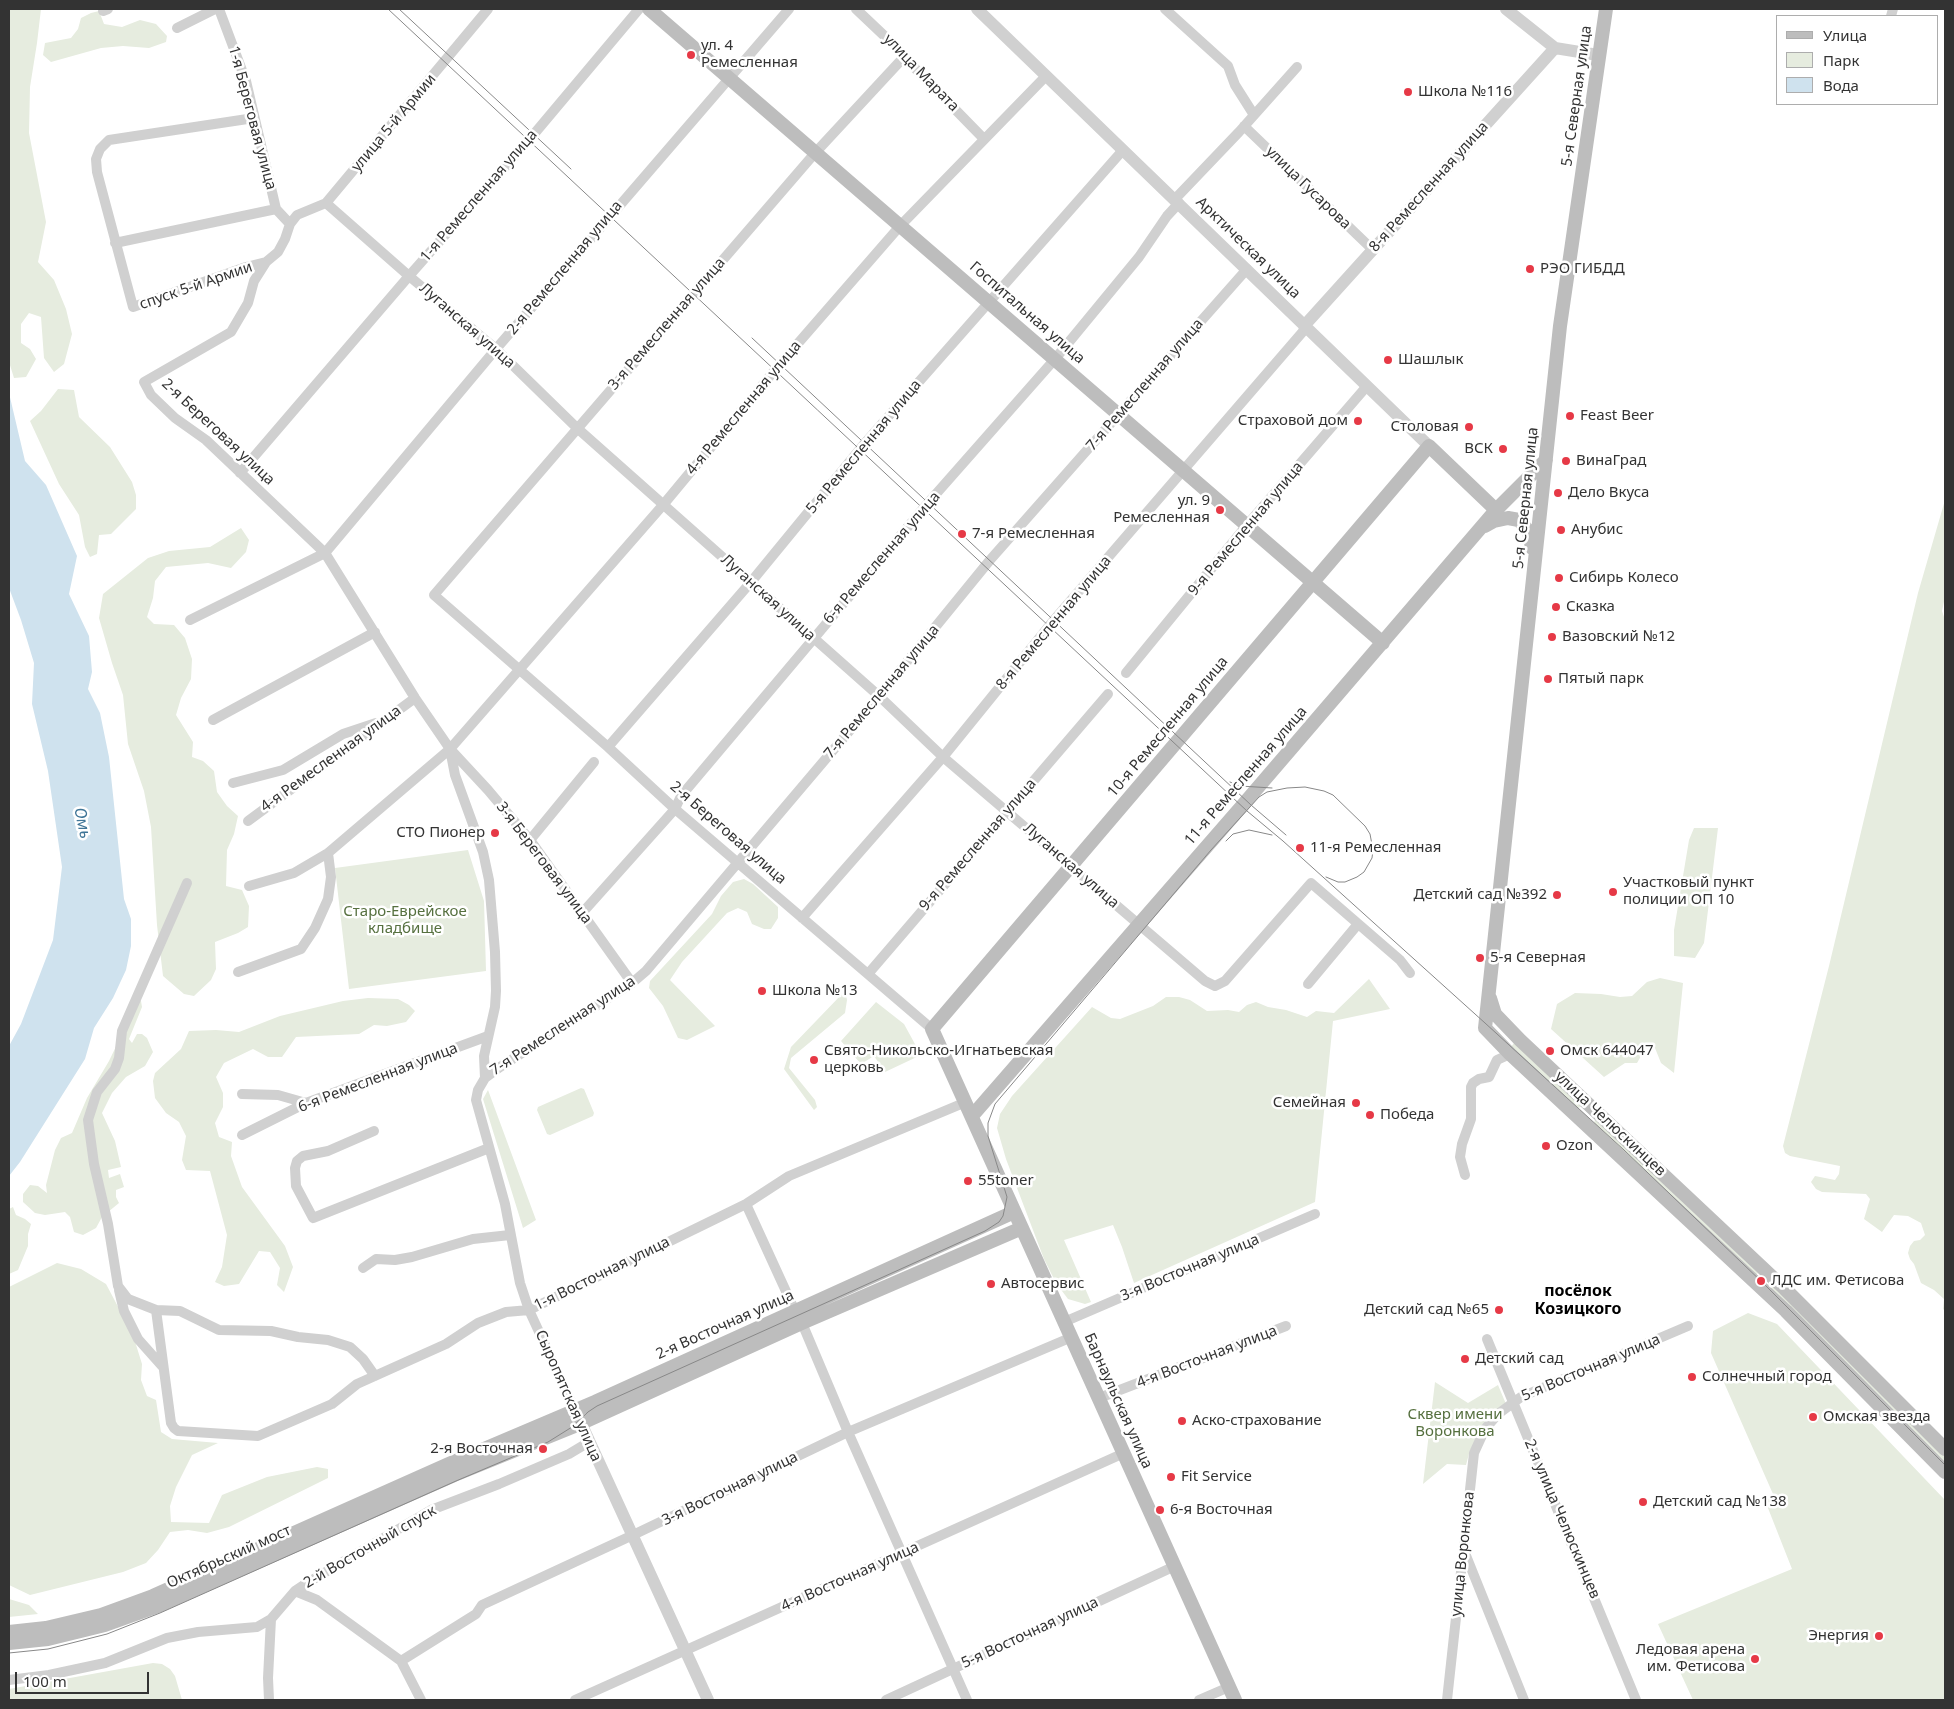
<!DOCTYPE html>
<meta charset="utf-8">
<style>
body{margin:0}
#map{position:relative;width:1954px;height:1709px;overflow:hidden;background:#fff;font-family:"Noto Sans",sans-serif}
canvas{display:block}
.frame{position:absolute;inset:0;border:10px solid #333;pointer-events:none}
.legend{position:absolute;left:1776px;top:15px;width:162px;height:90px;box-sizing:border-box;background:#fff;border:1px solid #adadad;margin:0;padding:6px 9px;list-style:none;font-size:15px;color:#333}
.legend li{display:flex;align-items:center;gap:10px;height:25px}
.legend b{width:25px;border:1px solid #adadad}
.scale{position:absolute;left:15px;top:1672px;width:134px;height:22px;box-sizing:border-box;border:2px solid #333;border-top:0;padding-left:6px;font-size:15px;line-height:18px;white-space:nowrap;color:#333;-webkit-text-stroke:4px #fff;paint-order:stroke}
</style>
<div id="map">
<canvas width="1954" height="1709"></canvas>
<div class="frame"></div>
<ul class="legend">
<li><b style="height:6px;background:#bdbdbd"></b>Улица</li>
<li><b style="height:14px;background:#e6ecdf"></b>Парк</li>
<li><b style="height:14px;background:#cfe2ee"></b>Вода</li>
</ul>
<div class="scale">100 m</div>
</div>
<script>
const context = document.querySelector('canvas').getContext('2d');
context.lineJoin = 'round';
function fill(path, color) {
  context.fillStyle = color;
  context.fill(path, 'evenodd');
}
function toPath(rows) {
  const path = new Path2D();
  for (const r of rows) {
    path.moveTo(r[0], r[1]);
    for (let i = 2; i < r.length; i += 2) path.lineTo(r[i], r[i + 1]);
  }
  return path;
}
function stroke(path, color, width, dash) {
  context.strokeStyle = color;
  context.lineWidth = width;
  context.lineCap = dash ? 'butt' : 'round';
  context.setLineDash(dash || []);
  context.stroke(path);
}
function write(font, color, halo, rows, align = 'center') {
  context.font = font + ' "Noto Sans",sans-serif';
  context.lineWidth = 5;
  context.setLineDash([]);
  context.textBaseline = 'middle';
  context.strokeStyle = halo;
  context.fillStyle = color;
  for (const [text, x, y, turn = 0] of rows) {
    context.save();
    context.translate(x, y);
    context.rotate((+turn || 0) * Math.PI / 180);
    context.textAlign = isNaN(turn) ? turn : align;
    if (halo) context.strokeText(text, 0, 0);
    context.fillText(text, 0, 0);
    context.restore();
  }
}
const green = toPath([
 [9,9,41,9,37,43,30,87,29,133,46,222,38,262,54,280,66,309,72,334,64,364,54,372,44,358,41,317,29,313,21,324,21,343,30,349,36,359,26,377,14,378,9,362],
 [99,11,104,24,122,27,140,20,156,24,167,36,166,42,149,48,123,46,101,48,51,62,43,55,45,43,71,38,78,29,81,18,91,13],
 [58,389,74,390,79,417,110,447,132,482,136,495,136,509,111,534,99,535,97,554,90,557,85,547,79,515,59,484,30,421,41,411],
 [1945,500,1945,597,1942,611,1945,620,1945,1311,1943,1309,1944,1299,1934,1290,1921,1283,1914,1264,1910,1259,1908,1253,1910,1246,1914,1241,1920,1240,1925,1235,1921,1223,1908,1216,1894,1215,1882,1232,1864,1219,1870,1199,1866,1194,1822,1192,1816,1189,1811,1182,1815,1176,1835,1180,1839,1174,1840,1166,1790,1156,1785,1153,1783,1146,1829,966,1918,593],
 [241,528,249,540,246,552,231,568,208,563,166,567,155,581,153,598,147,617,154,624,174,625,185,638,192,659,191,679,181,698,176,715,193,742,192,757,203,761,214,771,217,792,227,806,238,816,234,834,227,850,226,886,242,890,249,906,248,927,238,933,215,942,216,969,211,980,194,996,184,994,163,976,157,925,151,827,144,791,128,744,123,695,112,663,99,618,103,594,148,558,169,551,210,547],
 [1694,828,1718,828,1704,943,1695,958,1674,956,1674,930,1689,840],
 [468,850,484,901,486,971,349,989,335,868],
 [744,879,753,884,778,907,778,918,771,929,764,929,752,924,747,912,738,908,727,913,682,962,670,980,715,1026,687,1040,678,1038,663,1006,649,988,650,981,712,914,721,896,733,882],
 [1660,978,1683,983,1674,1073,1661,1063,1655,1048,1645,1049,1637,1063,1625,1063,1604,1077,1551,1029,1557,1004,1575,993,1601,994,1620,997,1632,996,1647,982],
 [1369,979,1390,1009,1333,1021,1315,1202,1134,1283,1122,1247,1113,1225,1064,1240,1091,1302,1085,1304,1068,1299,1056,1283,1044,1259,1006,1159,997,1128,1000,1114,1012,1096,1092,1007,1111,1018,1120,1019,1153,1006,1166,997,1179,997,1190,1000,1207,1011,1228,1010,1239,1012,1247,1005,1256,1002,1268,1007,1286,1010,1307,1017,1316,1011,1334,1013],
 [842,994,846,994,847,1000,845,1013,791,1058,789,1068,815,1100,817,1107,814,1110,784,1069,791,1047],
 [368,998,398,999,409,1005,415,1011,406,1022,387,1026,374,1025,359,1034,296,1037,282,1057,268,1057,253,1049,224,1063,216,1077,223,1093,223,1107,215,1123,219,1137,232,1142,231,1156,242,1187,285,1246,293,1267,284,1292,277,1285,280,1268,270,1252,259,1251,239,1284,224,1286,215,1282,222,1267,227,1235,210,1171,186,1170,182,1160,186,1136,179,1122,166,1113,155,1098,153,1081,155,1073,181,1049,189,1031,216,1030,239,1032,280,1016,343,1001],
 [138,1001,141,1001,142,1007,129,1039,132,1043,137,1034,142,1034,147,1038,153,1052,145,1066,126,1077,112,1093,102,1113,115,1141,121,1167,108,1170,109,1178,120,1174,124,1187,116,1190,116,1197,119,1203,102,1217,96,1228,83,1235,74,1232,70,1217,65,1212,45,1215,35,1213,23,1202,23,1194,30,1185,38,1186,47,1193,46,1185,55,1150,61,1138,72,1133,87,1098,109,1061],
 [876,1002,904,1024,921,1055,885,1072,874,1056,861,1064,841,1041],
 [1514,1043,1581,1106,1579,1108,1576,1107,1511,1047],
 [581,1088,584,1089,594,1113,593,1116,550,1135,547,1134,537,1110,538,1107],
 [488,1090,536,1220,523,1228,483,1099],
 [1595,1119,1758,1273,1756,1275,1594,1124],
 [13,1207,16,1215,25,1219,31,1224,28,1234,28,1246,18,1270,9,1274,9,1209],
 [57,1263,81,1269,106,1284,133,1335,142,1364,141,1380,147,1396,156,1400,161,1432,172,1439,218,1443,192,1455,176,1487,170,1506,171,1522,209,1523,222,1495,267,1477,317,1467,328,1469,328,1478,229,1527,207,1533,188,1530,170,1532,158,1550,146,1563,123,1572,30,1595,9,1585,9,1287],
 [1769,1283,1772,1283,1945,1455,1945,1465,1767,1287],
 [1748,1313,1777,1324,1945,1500,1945,1700,1693,1700,1658,1624,1792,1569,1764,1498,1773,1494,1711,1353,1713,1331],
 [1435,1382,1468,1403,1498,1385,1506,1404,1470,1450,1466,1465,1447,1464,1423,1484],
 [9,1599,29,1605,38,1614,9,1617],
 [153,1663,162,1664,170,1669,175,1676,182,1700,9,1700,9,1689]
]);
const water = toPath([
 [9,393,25,461,46,485,77,556,69,594,89,636,92,672,88,689,100,713,109,757,124,899,131,919,131,946,126,970,113,998,94,1028,85,1059,20,1162,9,1176,9,1046,21,1024,53,940,62,867,48,771,32,704,34,663,21,620,9,588]
]);
const minor = toPath([
 [219,9,246,81,276,209,290,224],
 [488,9,326,203,297,215,290,224,285,239,278,252,266,262,254,281,248,303,231,332,144,382,151,395,175,418,206,440,325,553,415,698,450,749,488,790,530,840,632,983],
 [856,9,894,45,904,57,984,139],
 [1165,9,1228,66,1235,85,1254,115],
 [103,11,108,9],
 [1891,16,1893,9],
 [177,28,215,9],
 [904,57,815,153,434,595,608,747,675,809,932,1029],
 [254,118,109,140,100,149,96,159,97,172,133,307,246,267,266,262],
 [1244,126,1373,250],
 [1175,199,1239,132,1297,67],
 [326,203,409,276,496,349,577,428,879,696,943,757,1205,981,1215,986,1225,981,1311,883,1400,960,1410,973],
 [115,243,276,209],
 [240,473,409,276,529,140,639,9],
 [190,620,325,553,496,349,789,9],
 [1126,673,1247,525,1367,386],
 [213,720,375,632],
 [608,747,751,582,865,443,1123,150],
 [450,749,455,775,483,852,489,880,495,952,496,991,495,1007,484,1056,485,1078],
 [233,783,283,770,343,734,376,723],
 [248,821,415,698],
 [530,840,594,762],
 [249,886,294,873,328,853,450,749,663,505,780,364,900,226,1046,76],
 [583,912,675,809,681,796,928,503,1055,359,1139,257,1167,216,1179,203],
 [802,918,943,757,1054,620,1306,328],
 [238,972,301,949,315,928,328,899,331,877,328,853],
 [868,974,1108,694],
 [1308,984,1358,924],
 [242,1094,278,1095,306,1103],
 [374,1131,328,1151,303,1156,297,1161,295,1168,296,1186,313,1218,489,1148],
 [242,1135,306,1103,488,1036],
 [1465,1175,1460,1157,1462,1144,1471,1119,1471,1087,1473,1083,1479,1079,1489,1077,1497,1060,1510,1054],
 [746,1204,795,1311],
 [363,1268,376,1259,395,1260,412,1257,473,1239,510,1235],
 [119,1290,124,1311,138,1339,162,1366],
 [156,1310,171,1423,174,1428,178,1431,258,1436,332,1404,357,1384,446,1344,478,1323,506,1312,529,1310,746,1204,789,1176,966,1102],
 [156,1310,128,1299,118,1286,108,1224,94,1164,88,1120,97,1092,115,1069,119,1058,122,1031,187,883],
 [156,1310,180,1311,219,1330,271,1331,298,1337,328,1340,350,1347,363,1359,375,1376],
 [1064,1322,1315,1214],
 [802,1323,848,1432,967,1700],
 [1487,1339,1636,1700],
 [1099,1398,1286,1326],
 [575,1410,529,1310,520,1283,505,1204,476,1100,478,1090,485,1078,500,1067,632,983,646,971,879,696,990,560,1247,269],
 [1465,1553,1524,1700],
 [295,1591,317,1600,401,1661,421,1700],
 [401,1661,476,1614,482,1605,633,1535,848,1432,1072,1337],
 [9,1680,49,1675,105,1663,167,1638,198,1632,257,1627,271,1619,295,1591,307,1583,431,1510,499,1484,569,1454,589,1442],
 [269,1700,268,1678,271,1619],
 [575,1700,1124,1453],
 [886,1700,1175,1566],
 [1199,1700,1229,1687],
 [1447,1700,1474,1453,1485,1429,1498,1414,1521,1397,1688,1326]
]);
const tertiary = toPath([
 [977,9,1429,446],
 [1506,9,1555,48,1598,55],
 [1304,326,1555,48],
 [575,1410,708,1700]
]);
const secondary = toPath([
 [649,9,1383,643],
 [1606,9,1560,326,1485,1028,1510,1054,1786,1311,1945,1472],
 [1485,526,1494,521,1508,518,1519,520,1529,532,1532,548],
 [1490,998,1495,1014,1520,1040,1785,1289,1945,1449],
 [972,1116,1242,806,1496,510,1546,460],
 [9,1632,46,1628,101,1615,153,1596,449,1464,595,1402,1014,1212],
 [9,1643,48,1639,105,1625,158,1606,454,1475,582,1423,802,1323,1022,1228],
 [1235,1700,932,1029,1429,446,1496,510]
]);
const tram = toPath([
 [388,9,1247,811,1283,841,1485,1023,1624,1150,1765,1285,1945,1465],
 [399,9,571,169],
 [752,338,1251,805,1286,835],
 [1230,782,1240,786,1272,788],
 [1226,841,1233,834,1249,830,1272,835],
 [9,1653,48,1649,107,1634,160,1613,456,1481,548,1442,572,1427,588,1412,597,1406,985,1231,999,1222,1003,1216,1007,1197,988,1136,988,1123,995,1104,1211,850,1259,797,1267,792,1287,788,1305,787,1324,791,1333,795,1365,826,1370,834,1373,850,1372,858,1364,872,1357,877,1345,882,1338,882,1326,877]
]);
const markers = [
 [691,55,5,"#e63946"],
 [1408,92,5,"#e63946"],
 [1530,269,5,"#e63946"],
 [1388,360,5,"#e63946"],
 [1570,416,5,"#e63946"],
 [1358,421,5,"#e63946"],
 [1469,427,5,"#e63946"],
 [1503,449,5,"#e63946"],
 [1566,461,5,"#e63946"],
 [1558,493,5,"#e63946"],
 [1220,510,5,"#e63946"],
 [1561,530,5,"#e63946"],
 [962,534,5,"#e63946"],
 [1559,578,5,"#e63946"],
 [1556,607,5,"#e63946"],
 [1552,637,5,"#e63946"],
 [1548,679,5,"#e63946"],
 [495,833,5,"#e63946"],
 [1300,848,5,"#e63946"],
 [1613,892,5,"#e63946"],
 [1557,895,5,"#e63946"],
 [1480,958,5,"#e63946"],
 [762,991,5,"#e63946"],
 [1550,1051,5,"#e63946"],
 [814,1060,5,"#e63946"],
 [1356,1103,5,"#e63946"],
 [1370,1115,5,"#e63946"],
 [1546,1146,5,"#e63946"],
 [968,1181,5,"#e63946"],
 [1761,1281,5,"#e63946"],
 [991,1284,5,"#e63946"],
 [1499,1310,5,"#e63946"],
 [1465,1359,5,"#e63946"],
 [1692,1377,5,"#e63946"],
 [1813,1417,5,"#e63946"],
 [1182,1421,5,"#e63946"],
 [543,1449,5,"#e63946"],
 [1171,1477,5,"#e63946"],
 [1643,1502,5,"#e63946"],
 [1160,1510,5,"#e63946"],
 [1879,1636,5,"#e63946"],
 [1755,1659,5,"#e63946"]
];
const poiNames = [
 ["ул. 4",701,46],
 ["Ремесленная",701,63],
 ["Школа №116",1418,92],
 ["РЭО ГИБДД",1540,269],
 ["Шашлык",1398,360],
 ["Feast Beer",1580,416],
 ["Страховой дом",1348,421,"right"],
 ["Столовая",1459,427,"right"],
 ["ВСК",1493,449,"right"],
 ["ВинаГрад",1576,461],
 ["Дело Вкуса",1568,493],
 ["ул. 9",1210,501,"right"],
 ["Ремесленная",1210,518,"right"],
 ["Анубис",1571,530],
 ["7-я Ремесленная",972,534],
 ["Сибирь Колесо",1569,578],
 ["Сказка",1566,607],
 ["Вазовский №12",1562,637],
 ["Пятый парк",1558,679],
 ["СТО Пионер",485,833,"right"],
 ["11-я Ремесленная",1310,848],
 ["Участковый пункт",1623,883],
 ["полиции ОП 10",1623,900],
 ["Детский сад №392",1547,895,"right"],
 ["5-я Северная",1490,958],
 ["Школа №13",772,991],
 ["Свято-Никольско-Игнатьевская",824,1051],
 ["церковь",824,1068],
 ["Омск 644047",1560,1051],
 ["Семейная",1346,1103,"right"],
 ["Победа",1380,1115],
 ["Ozon",1556,1146],
 ["55toner",978,1181],
 ["ЛДС им. Фетисова",1771,1281],
 ["Автосервис",1001,1284],
 ["Детский сад №65",1489,1310,"right"],
 ["Детский сад",1475,1359],
 ["Солнечный город",1702,1377],
 ["Омская звезда",1823,1417],
 ["Аско-страхование",1192,1421],
 ["2-я Восточная",533,1449,"right"],
 ["Fit Service",1181,1477],
 ["Детский сад №138",1653,1502],
 ["6-я Восточная",1170,1510],
 ["Энергия",1869,1636,"right"],
 ["Ледовая арена",1745,1650,"right"],
 ["им. Фетисова",1745,1667,"right"]
];
const streetNames = [
 ["улица Марата",921,73,46],
 ["5-я Северная улица",1577,96,-82],
 ["1-я Береговая улица",252,118,75],
 ["улица 5-й Армии",394,123,-50],
 ["8-я Ремесленная улица",1429,187,-48],
 ["улица Гусарова",1308,188,44],
 ["1-я Ремесленная улица",479,196,-49],
 ["Арктическая улица",1248,248,44],
 ["2-я Ремесленная улица",565,268,-50],
 ["спуск 5-й Армии",196,286,-19],
 ["Госпитальная улица",1027,313,41],
 ["3-я Ремесленная улица",667,324,-49],
 ["Луганская улица",467,326,41],
 ["7-я Ремесленная улица",1145,385,-49],
 ["4-я Ремесленная улица",744,408,-50],
 ["2-я Береговая улица",218,432,43],
 ["5-я Ремесленная улица",864,447,-50],
 ["5-я Северная улица",1526,498,-84],
 ["9-я Ремесленная улица",1246,529,-50],
 ["6-я Ремесленная улица",882,558,-49],
 ["Луганская улица",768,598,42],
 ["8-я Ремесленная улица",1054,623,-50],
 ["7-я Ремесленная улица",882,692,-50],
 ["10-я Ремесленная улица",1168,727,-50],
 ["4-я Ремесленная улица",331,759,-36],
 ["11-я Ремесленная улица",1246,776,-49],
 ["2-я Береговая улица",728,833,41],
 ["9-я Ремесленная улица",978,845,-49],
 ["3-я Береговая улица",544,863,53],
 ["Луганская улица",1071,866,41],
 ["7-я Ремесленная улица",563,1026,-33],
 ["6-я Ремесленная улица",378,1078,-21],
 ["улица Челюскинцев",1610,1124,43],
 ["3-я Восточная улица",1190,1268,-23],
 ["1-я Восточная улица",602,1274,-26],
 ["2-я Восточная улица",725,1325,-24],
 ["4-я Восточная улица",1207,1357,-21],
 ["5-я Восточная улица",1591,1368,-23],
 ["Сыропятская улица",568,1396,66],
 ["Барнаульская улица",1118,1401,66],
 ["3-я Восточная улица",730,1489,-26],
 ["2-я улица Челюскинцев",1562,1519,67],
 ["2-й Восточный спуск",370,1547,-30],
 ["улица Воронкова",1463,1554,-84],
 ["Октябрьский мост",229,1557,-24],
 ["4-я Восточная улица",850,1577,-24],
 ["5-я Восточная улица",1030,1633,-25]
];
const parkNames = [
 ["Старо-Еврейское",405,912],
 ["кладбище",405,929],
 ["Сквер имени",1455,1415],
 ["Воронкова",1455,1432]
];
const waterNames = [
 ["Омь",82,823,78]
];
const neighbourhoodNames = [
 ["посёлок",1578,1291],
 ["Козицкого",1578,1309]
];
fill(green, '#e6ecdf');
fill(water, '#cfe2ee');
stroke(minor, '#d0d0d0', 10);
stroke(tertiary, '#d0d0d0', 12);
stroke(secondary, '#bdbdbd', 14);
stroke(tram, '#888', 1);
for (const [x, y, r, color] of markers) {
  const dot = new Path2D();
  dot.arc(x, y, r, 0, 2 * Math.PI);
  context.fillStyle = color;
  context.fill(dot);
  stroke(dot, '#fff', 2);
}
write('15px', '#333', '#fff', poiNames, 'left');
write('15px', '#333', '#fff', streetNames);
write('15px', '#56703f', '#fff', parkNames);
write('italic 16px', '#3f7597', '#fff', waterNames);
write('bold 16px', '#000', '#fff', neighbourhoodNames);
</script>
